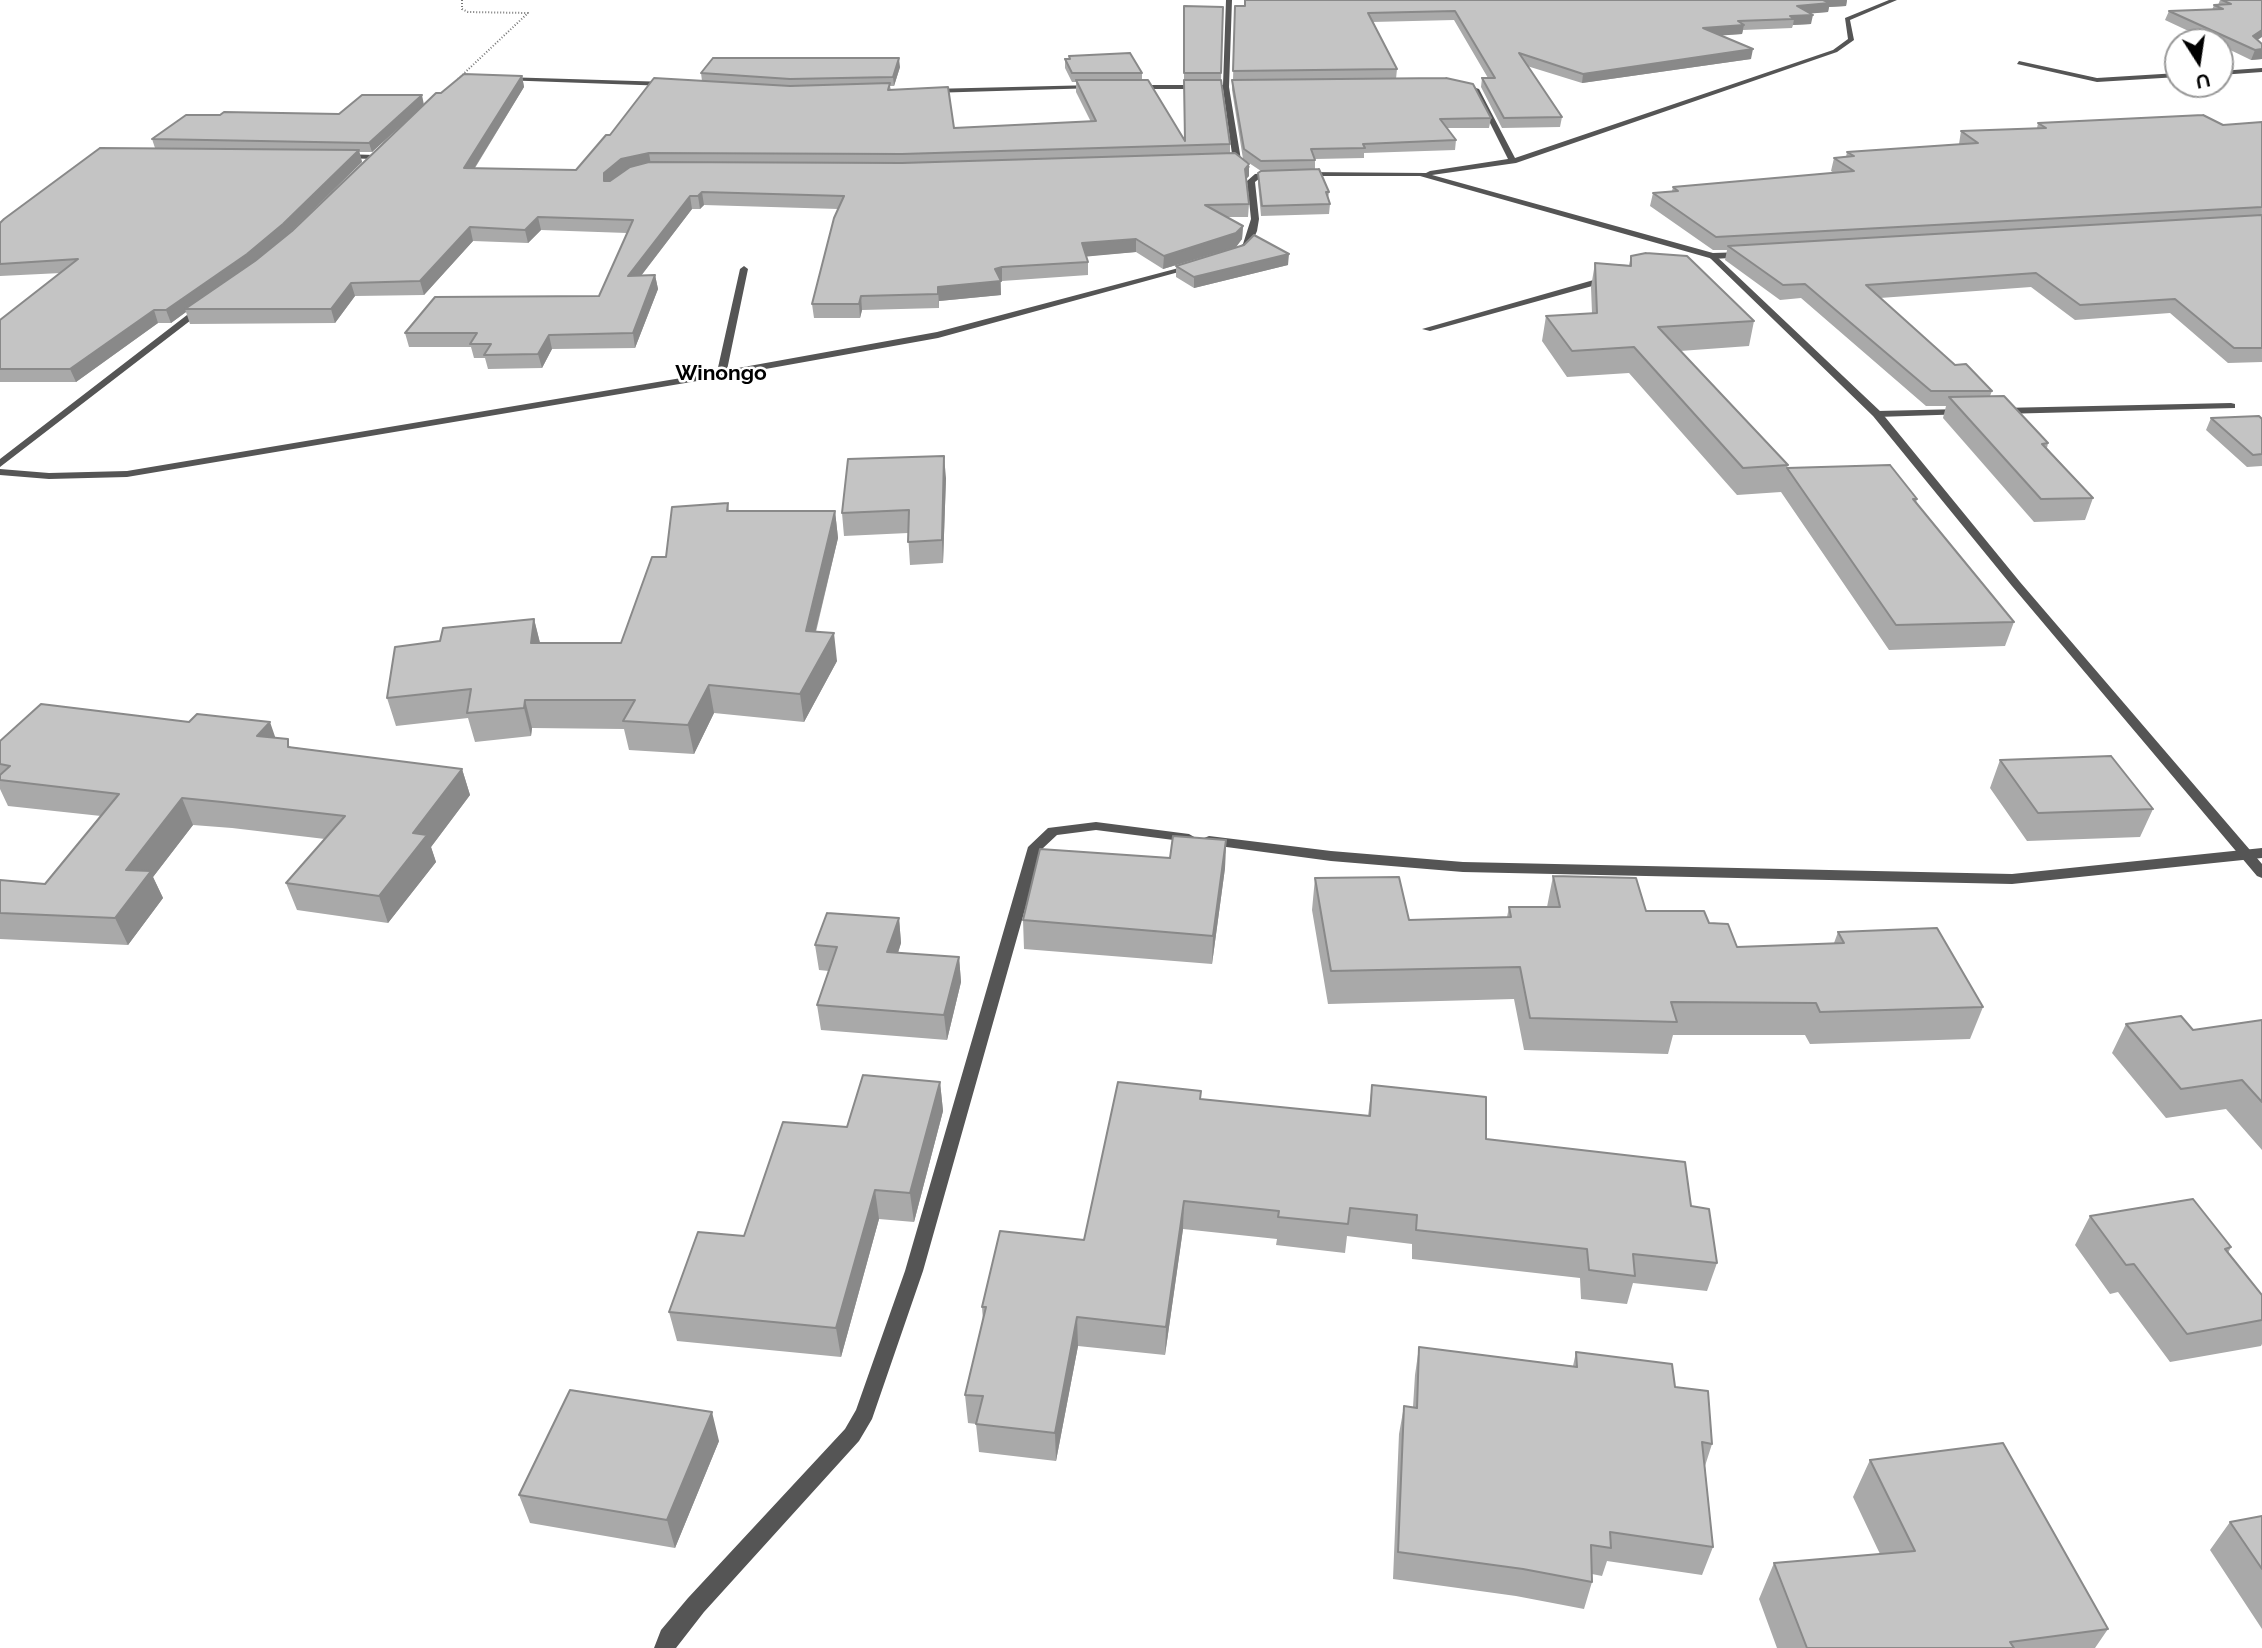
<!DOCTYPE html>
<style>
body{margin:0}
#map{position:relative;width:2262px;height:1648px;overflow:hidden;background:#fff;font-family:Raleway,sans-serif}
canvas{display:block}
.north{position:absolute;left:2164px;top:28px;width:70px;height:70px;box-sizing:border-box;background:#fff;border:2px solid #999;border-radius:50%;rotate:168deg;font-size:19px;font-weight:700;line-height:28px;text-align:center;color:#000}
.north::after{content:'';display:block;margin:auto;width:24px;height:32px;background:#000;clip-path:polygon(50% 0,100% 100%,50% 72%,0 100%)}
</style>
<div id="map">
<canvas width="2262" height="1648"></canvas>
<div class="north">U</div>
</div>
<script>
const context = document.querySelector('canvas').getContext('2d');
context.lineJoin = 'round';
function toPath(rows) {
  const path = new Path2D();
  for (const r of rows) {
    path.moveTo(r[0], r[1]);
    for (let i = 2; i < r.length; i += 2) path.lineTo(r[i], r[i + 1]);
  }
  return path;
}
function stroke(path, color, width, dash) {
  context.strokeStyle = color;
  context.lineWidth = width;
  context.lineCap = dash ? 'butt' : 'round';
  context.setLineDash(dash || []);
  context.stroke(path);
}
function fill(path, color) {
  context.fillStyle = color;
  context.fill(path, 'evenodd');
}
function write(font, color, halo, rows, align = 'center') {
  context.font = font + ' Raleway,sans-serif';
  context.lineWidth = 5;
  context.setLineDash([]);
  context.textBaseline = 'middle';
  context.strokeStyle = halo;
  context.fillStyle = color;
  for (const [text, x, y, turn = 0] of rows) {
    context.save();
    context.translate(x, y);
    context.rotate((+turn || 0) * Math.PI / 180);
    context.textAlign = isNaN(turn) ? turn : align;
    if (halo) context.strokeText(text, 0, 0);
    context.fillText(text, 0, 0);
    context.restore();
  }
}
const path = toPath([
 [458,79,528,13,468,12,462,9,462,0]
]);
const minor = toPath([
 [1226,0,1232,0,1229,87,1241,160,1250,167,1246,169,1233,161,1223,89,1133,89,1130,87,1133,85,1223,85,1226,0],
 [1889,0,1897,0,1850,20,1854,40,1837,52,1516,163,1432,175,1713,253,1744,252,1747,253,1747,257,1713,259,1420,176,1303,176,1299,174,1303,172,1426,173,1430,171,1508,159,1474,91,1456,85,1458,82,1479,89,1515,158,1833,50,1848,39,1845,18,1889,0],
 [2019,61,2097,78,2178,73,2178,77,2097,82,2017,64,2019,61],
 [2262,68,2262,72,2220,75,2220,71,2262,68],
 [503,77,668,82,671,84,668,86,501,80,503,77],
 [1095,85,1097,88,930,93,926,91,930,89,1095,85],
 [342,154,375,155,379,157,375,159,339,158,338,156,342,154],
 [1275,172,1279,174,1278,176,1260,178,1255,182,1259,219,1257,231,1250,247,1241,253,1235,253,1235,249,1243,244,1251,219,1247,181,1255,174,1275,172],
 [1190,265,1197,267,938,338,721,377,127,477,49,479,0,475,0,469,49,473,127,471,717,372,740,269,744,266,748,269,727,370,937,332,1190,265],
 [1611,275,1614,276,1614,280,1430,331,1422,329,1611,275],
 [200,305,208,307,0,467,0,459,200,305],
 [2231,403,2235,404,2235,408,2001,414,1996,411,2001,408,2231,403],
 [1963,409,1968,412,1967,414,1877,417,1872,414,1877,411,1963,409],
 [1096,822,1189,834,1196,838,1189,842,1096,830,1057,835,1042,849,923,1271,872,1419,859,1441,704,1612,676,1648,654,1648,661,1630,688,1598,845,1429,856,1410,905,1271,1028,847,1048,828,1096,822],
 [1209,836,1331,851,1463,862,2012,874,2262,848,2262,858,2012,884,1463,872,1331,861,1204,844,1202,841,1204,838,1209,836]
]);
const tertiary = toPath([
 [1713,253,1881,412,2020,582,2262,864,2262,878,2257,876,2012,586,1873,416,1710,258,1710,254,1713,253]
]);
const wall = toPath([
 [1245,0,1847,0,1846,6,1829,7,1828,12,1811,13,1811,24,1793,25,1792,28,1743,30,1742,34,1721,35,1751,59,1582,83,1527,66,1562,117,1560,127,1502,128,1481,87,1482,78,1488,78,1454,20,1372,22,1397,69,1396,79,1233,80,1235,6,1245,6],
 [2220,0,2262,0,2257,40,2262,44,2262,59,2251,60,2220,45,2220,42,2212,42,2165,20,2169,11,2212,10,2214,5,2218,5],
 [1184,6,1223,7,1221,80,1230,144,1230,153,1249,164,1249,176,1246,179,1249,204,1248,217,1227,217,1243,226,1242,239,1236,247,1163,269,1136,252,1086,256,1088,262,1088,275,1002,281,1001,281,1001,295,939,301,939,308,862,310,860,318,814,318,812,304,838,209,704,205,700,209,692,209,641,276,655,275,658,289,635,348,552,349,542,368,488,369,485,358,474,358,471,347,409,347,405,333,599,296,627,233,541,230,528,243,473,241,424,295,355,296,335,323,190,324,186,312,171,323,158,323,76,382,0,382,0,320,61,273,0,276,0,223,155,148,152,139,220,115,339,114,424,105,441,93,522,76,524,87,475,168,576,170,610,135,702,81,701,73,900,67,894,86,890,86,891,90,954,128,1091,122,1076,92,1076,82,1072,82,1065,68,1065,59,1069,59,1069,56,1142,73,1142,80,1184,141],
 [419,109,291,232,362,162,359,152,372,152],
 [1232,80,1491,118,1489,128,1447,128,1456,140,1455,150,1364,153,1364,158,1315,159,1315,169,1329,192,1328,199,1330,204,1329,214,1261,216,1258,183,1258,173,1261,171,1243,159,1232,90],
 [2262,122,2262,362,2228,363,2170,313,2075,320,2031,287,1880,298,1955,365,1992,391,1990,396,2048,443,2047,448,2093,498,2085,520,2034,522,1943,418,1946,406,1926,406,1801,298,1780,300,1725,260,1727,250,1713,250,1650,206,1653,193,1672,191,1673,187,1834,173,1831,171,1834,158,1846,157,1847,152,1959,144,1961,131,2037,128,2038,123,2223,125],
 [1631,256,1754,321,1749,346,1680,351,1788,465,1787,468,1917,499,1916,503,2014,622,2005,646,1889,650,1781,492,1737,495,1629,373,1567,377,1542,341,1546,316,1592,313,1591,287,1595,263,1629,265],
 [1288,265,1194,288,1176,277,1176,266],
 [2211,418,2262,419,2262,466,2247,467,2206,430],
 [946,478,943,563,910,565,908,533,844,536,842,513],
 [728,503,729,511,835,511,838,538,816,632,837,661,804,722,714,713,694,754,629,750,624,729,532,728,531,736,475,742,468,718,396,726,387,698,440,641,534,619,540,643,621,643,666,557],
 [276,738,291,747,462,769,470,795,431,847,436,862,388,923,297,910,286,883,325,839,232,828,193,825,153,877,163,898,128,945,0,939,0,880,45,884,101,816,8,806,0,789,0,741],
 [2000,760,2153,809,2140,837,2027,841,1990,788],
 [1226,840,1225,868,1212,964,1024,949,1023,920,1170,858],
 [1553,876,1646,911,1709,923,1737,947,1834,943,1838,932,1983,1007,1970,1039,1810,1044,1805,1035,1673,1035,1668,1054,1524,1050,1514,999,1328,1004,1312,910,1315,878,1409,920,1507,917,1509,907,1547,907],
 [899,918,901,943,898,953,959,957,961,982,947,1040,821,1030,817,1005,829,971,819,970,815,945],
 [2262,1020,2262,1150,2226,1109,2166,1118,2112,1053,2126,1024,2193,1030],
 [940,1082,943,1111,914,1222,879,1219,841,1357,677,1341,669,1312,744,1236,847,1127],
 [1372,1085,1486,1139,1691,1206,1717,1263,1707,1291,1633,1283,1627,1304,1581,1299,1580,1278,1412,1259,1412,1244,1347,1236,1345,1253,1276,1245,1277,1239,1183,1229,1165,1355,1078,1346,1056,1461,979,1452,976,1424,968,1423,965,1395,983,1321,982,1307,1084,1240,1201,1091,1201,1099,1368,1116],
 [2090,1216,2231,1247,2228,1253,2262,1295,2262,1344,2261,1346,2170,1362,2118,1292,2110,1294,2075,1245],
 [1419,1347,1573,1366,1576,1352,1675,1387,1712,1444,1705,1466,1713,1547,1702,1575,1607,1561,1602,1576,1592,1574,1592,1582,1584,1609,1516,1596,1393,1579,1399,1434,1404,1406,1413,1407,1415,1375],
 [719,1441,675,1548,530,1523,519,1495],
 [1870,1460,2108,1629,2095,1648,1777,1648,1759,1599,1774,1563,1880,1554,1853,1497],
 [2262,1516,2262,1629,2210,1550,2230,1522]
]);
const shadedWall = toPath([
 [1821,0,1847,0,1846,6,1829,7,1828,12,1795,15,1797,6],
 [1813,15,1811,24,1793,25,1794,19,1790,16],
 [1744,25,1742,34,1702,37,1703,28],
 [2262,30,2262,37,2249,46,2253,36],
 [1753,49,1751,59,1582,83,1583,74],
 [2262,49,2262,59,2251,60,2255,50],
 [899,58,900,67,894,86,893,77],
 [522,76,524,87,467,180,464,168],
 [422,95,424,105,372,152,369,143],
 [359,150,362,162,286,236,250,266,185,309,186,312,171,323,166,310],
 [649,153,651,165,623,171,606,186,604,181,604,173,621,159],
 [1249,164,1249,176,1244,181,1245,169],
 [702,192,704,205,700,209,698,196],
 [690,196,692,209,630,290,628,276],
 [538,217,541,230,528,243,525,230],
 [1243,226,1242,239,1236,247,1163,269,1164,256],
 [470,227,473,241,424,295,420,281],
 [1136,239,1136,252,1082,257,1082,243],
 [1289,254,1288,265,1194,288,1194,277],
 [1002,267,1002,281,1000,281,1001,295,939,301,939,308,938,287],
 [655,275,658,289,635,348,633,333],
 [351,283,355,296,335,323,331,309],
 [861,296,862,310,860,318,859,304],
 [154,310,158,323,76,382,70,369],
 [549,335,552,349,542,368,538,354],
 [944,456,946,478,943,563,942,540],
 [835,511,838,538,809,658,806,631],
 [534,619,541,647,531,643],
 [834,633,837,661,804,722,800,694],
 [709,685,714,713,694,754,688,725],
 [525,700,532,728,531,736,524,708],
 [270,722,279,748,257,736],
 [462,769,470,795,431,847,436,862,388,923,379,896,413,833],
 [182,798,193,825,153,877,163,898,128,945,115,918,126,870],
 [1226,840,1225,868,1212,964,1213,936],
 [899,918,901,943,890,977,887,952],
 [959,957,961,982,947,1040,944,1015],
 [940,1082,943,1111,914,1222,910,1193],
 [875,1190,879,1219,841,1357,836,1328],
 [1184,1201,1183,1229,1165,1355,1166,1327],
 [1077,1317,1078,1346,1056,1461,1055,1433],
 [712,1412,719,1441,675,1548,667,1520]
]);
const building = toPath([
 [1245,0,1823,0,1830,3,1797,6,1813,15,1790,16,1794,19,1738,21,1744,25,1703,28,1753,49,1583,74,1519,53,1562,117,1504,118,1482,78,1495,78,1455,11,1368,13,1397,69,1233,71,1235,6,1245,6,1245,0],
 [2222,0,2262,0,2262,30,2253,36,2262,44,2262,49,2255,50,2169,11,2223,9,2214,5,2231,4,2222,0],
 [1184,6,1223,7,1221,73,1184,73,1184,6],
 [1130,53,1142,73,1072,73,1065,59,1070,59,1069,56,1130,53],
 [713,58,899,58,893,77,790,79,701,73,713,58],
 [464,74,522,76,464,168,576,170,606,135,610,135,654,78,790,86,890,83,888,90,948,87,954,128,1096,121,1076,80,1148,80,1185,141,1184,80,1221,80,1230,144,902,154,649,153,621,159,604,173,604,181,610,181,630,167,649,162,902,163,1235,153,1249,164,1245,169,1249,204,1205,205,1243,226,1236,233,1164,256,1136,239,1082,243,1088,262,1002,267,995,269,1001,281,938,287,938,294,861,296,859,304,812,304,834,218,844,196,702,192,698,196,690,196,628,276,655,275,633,333,549,335,538,354,484,355,491,344,470,344,477,333,405,333,435,297,599,296,633,220,538,217,525,230,470,227,420,281,351,283,331,309,185,309,255,261,292,231,436,93,441,93,464,74],
 [1446,78,1473,84,1491,118,1440,119,1456,140,1363,144,1365,148,1311,149,1315,160,1261,161,1244,149,1232,80,1446,78],
 [362,95,422,95,369,143,152,139,186,115,220,115,224,112,339,114,362,95],
 [2203,115,2223,125,2262,122,2262,207,1716,237,1653,193,1678,191,1673,187,1854,171,1834,158,1854,156,1847,152,1978,143,1961,131,2046,128,2038,123,2203,115],
 [100,148,359,150,283,224,247,254,166,310,154,310,70,369,0,369,0,320,78,259,0,264,0,223,4,219,100,148],
 [1319,169,1329,192,1326,192,1330,204,1262,206,1258,173,1261,171,1319,169],
 [2262,215,2262,348,2234,348,2175,299,2080,305,2036,273,1866,285,1955,365,1966,364,1992,391,1931,391,1805,284,1783,285,1728,246,2262,215],
 [1254,235,1289,254,1194,277,1176,266,1244,245,1254,235],
 [1646,253,1687,256,1754,321,1658,327,1788,465,1743,468,1634,347,1572,351,1546,316,1597,313,1595,263,1631,266,1631,256,1646,253],
 [2004,396,2048,443,2042,444,2093,498,2041,499,1949,397,2004,396],
 [2259,416,2262,419,2262,454,2253,455,2211,418,2259,416],
 [944,456,942,540,908,542,909,510,842,513,848,459,944,456],
 [1890,465,1917,499,1913,499,2014,622,1896,625,1787,468,1890,465],
 [728,503,727,511,835,511,806,631,834,633,800,694,709,685,688,725,623,721,635,700,525,700,524,708,467,713,471,689,387,698,395,647,440,641,443,628,534,619,531,643,621,643,652,557,666,557,672,507,728,503],
 [41,704,189,722,197,714,270,722,257,736,288,739,288,747,462,769,413,833,427,835,379,896,286,883,345,816,222,802,182,798,126,870,151,871,115,918,0,913,0,880,45,884,119,794,0,780,0,775,10,766,0,764,0,741,41,704],
 [2111,756,2153,809,2038,813,2000,760,2111,756],
 [1173,836,1226,840,1213,936,1023,920,1040,849,1170,858,1173,836],
 [1553,876,1636,878,1646,911,1704,911,1709,923,1728,924,1737,947,1844,943,1838,932,1937,928,1983,1007,1820,1012,1816,1003,1671,1002,1677,1022,1530,1018,1520,967,1331,971,1315,878,1399,877,1409,920,1511,917,1509,907,1560,907,1553,876],
 [827,913,899,918,887,952,959,957,944,1015,817,1005,837,947,815,945,827,913],
 [2181,1016,2193,1030,2262,1020,2262,1102,2242,1080,2181,1089,2126,1024,2181,1016],
 [863,1075,940,1082,910,1193,875,1190,836,1328,669,1312,698,1232,744,1236,783,1122,847,1127,863,1075],
 [1118,1082,1201,1091,1200,1099,1370,1116,1372,1085,1486,1097,1486,1139,1685,1162,1691,1206,1709,1209,1717,1263,1633,1254,1635,1276,1589,1270,1587,1249,1416,1230,1417,1215,1350,1208,1348,1224,1278,1217,1279,1211,1184,1201,1166,1327,1077,1317,1055,1433,976,1424,983,1396,965,1395,986,1307,982,1307,1000,1231,1084,1240,1118,1082],
 [2193,1199,2231,1247,2225,1249,2262,1295,2262,1320,2187,1334,2134,1264,2126,1265,2090,1216,2193,1199],
 [1419,1347,1577,1367,1576,1352,1672,1364,1675,1387,1708,1391,1712,1444,1702,1442,1713,1547,1610,1532,1611,1548,1591,1545,1592,1582,1523,1569,1398,1552,1404,1406,1417,1408,1419,1347],
 [570,1390,712,1412,667,1520,519,1495,570,1390],
 [2003,1443,2108,1629,2010,1642,2014,1648,1807,1648,1774,1563,1915,1551,1870,1460,2003,1443],
 [2262,1516,2262,1569,2230,1522,2262,1516]
]);
const farQuarternames = [
 ["Winongo",721,374]
];
stroke(path, '#777', 2, [1, 2]);
fill(minor, '#555');
fill(tertiary, '#555');
fill(wall, '#a9a9a9');
fill(shadedWall, '#898989');
fill(building, '#c4c4c4');
stroke(building, '#898989', 2);
write('bold 21px', '#000', '#fff', farQuarternames);
</script>
